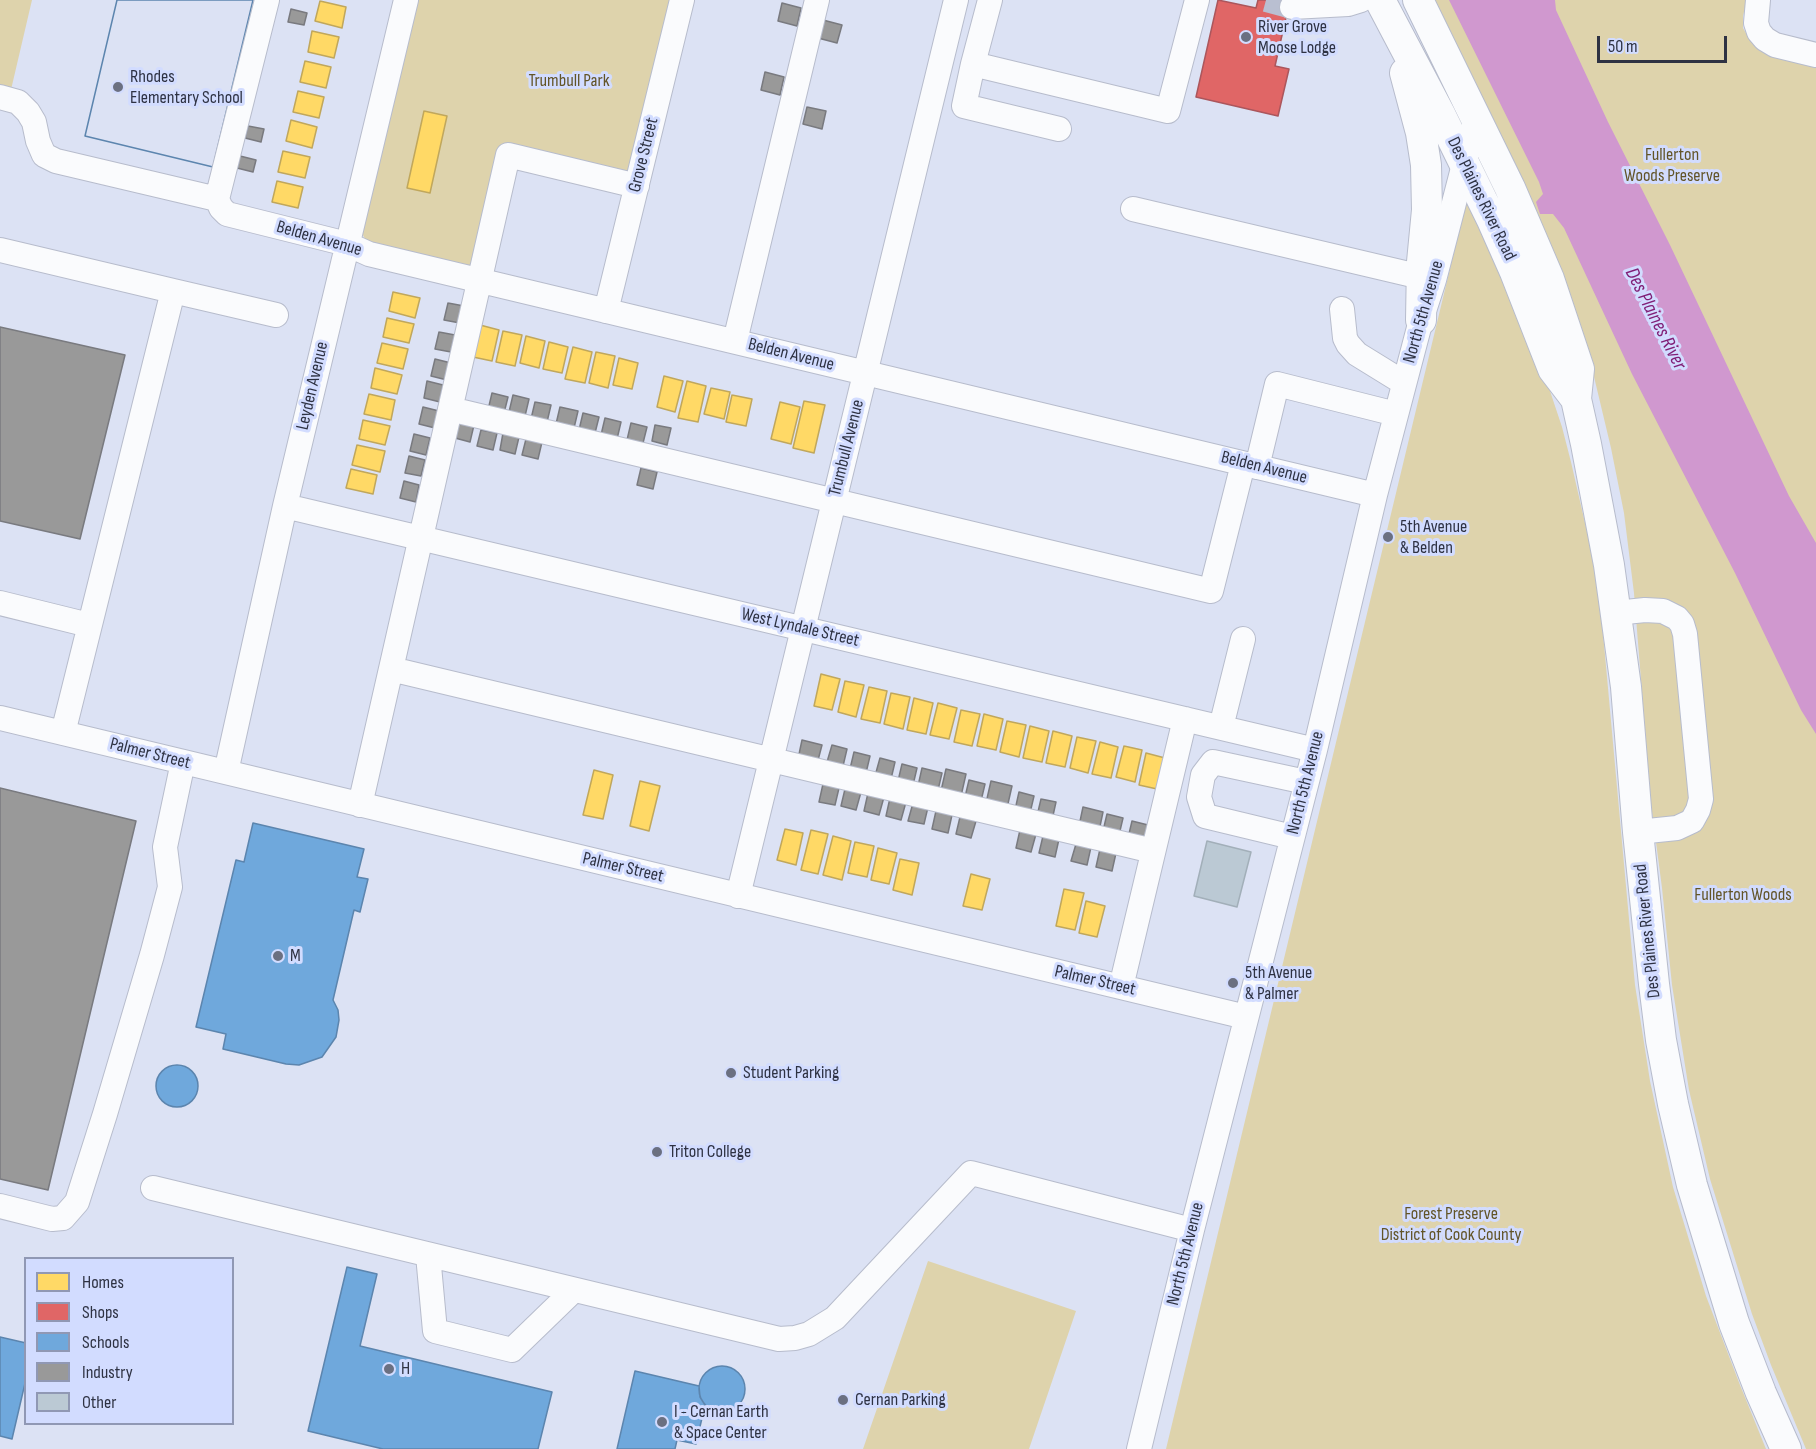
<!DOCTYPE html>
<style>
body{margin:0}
#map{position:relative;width:1816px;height:1449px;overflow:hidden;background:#dce2f4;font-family:"Sofia Sans Condensed",sans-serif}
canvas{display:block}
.legend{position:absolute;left:24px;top:1257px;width:210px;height:168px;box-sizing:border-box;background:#d2dcff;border:2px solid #9098b4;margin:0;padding:8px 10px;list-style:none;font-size:18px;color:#2e3243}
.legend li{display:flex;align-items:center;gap:12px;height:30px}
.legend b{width:30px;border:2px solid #9098b4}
.scale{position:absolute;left:1597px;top:36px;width:130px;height:27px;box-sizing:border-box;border:3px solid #2e3243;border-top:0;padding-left:8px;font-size:18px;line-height:21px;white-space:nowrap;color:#2e3243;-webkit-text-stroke:4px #d2dcff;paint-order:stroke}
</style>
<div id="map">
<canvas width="1816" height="1449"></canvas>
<ul class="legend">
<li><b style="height:16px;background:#ffd966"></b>Homes</li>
<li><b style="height:16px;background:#e06666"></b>Shops</li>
<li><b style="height:16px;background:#6fa8dc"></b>Schools</li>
<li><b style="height:16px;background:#999"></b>Industry</li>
<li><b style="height:16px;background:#bbc9d4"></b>Other</li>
</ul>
<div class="scale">50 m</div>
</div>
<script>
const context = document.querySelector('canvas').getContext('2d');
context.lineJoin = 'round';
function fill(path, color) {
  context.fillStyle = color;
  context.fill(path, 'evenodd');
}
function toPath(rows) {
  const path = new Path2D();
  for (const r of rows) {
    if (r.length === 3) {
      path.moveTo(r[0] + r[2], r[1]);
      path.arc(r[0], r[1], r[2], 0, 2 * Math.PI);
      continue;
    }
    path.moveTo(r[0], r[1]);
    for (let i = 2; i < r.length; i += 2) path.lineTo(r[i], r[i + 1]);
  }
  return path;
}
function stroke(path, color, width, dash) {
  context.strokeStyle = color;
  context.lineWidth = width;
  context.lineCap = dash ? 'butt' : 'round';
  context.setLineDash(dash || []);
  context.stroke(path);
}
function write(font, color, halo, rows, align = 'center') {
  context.font = font + ' "Sofia Sans Condensed",sans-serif';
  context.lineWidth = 6;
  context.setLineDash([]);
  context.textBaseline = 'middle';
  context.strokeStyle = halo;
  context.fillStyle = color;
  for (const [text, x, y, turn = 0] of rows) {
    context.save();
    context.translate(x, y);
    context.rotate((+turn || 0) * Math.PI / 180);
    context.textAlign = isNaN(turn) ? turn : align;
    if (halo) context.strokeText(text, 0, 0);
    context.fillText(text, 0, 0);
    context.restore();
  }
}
const green = toPath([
 [0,0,32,0,10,94,0,92],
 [416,0,673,0,629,180,505,150,476,270,366,241,363,235,362,224],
 [1433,0,1747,0,1743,16,1743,28,1750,40,1760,51,1781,59,1816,68,1816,1449,1806,1449,1771,1365,1752,1314,1710,1179,1689,1090,1672,985,1662,888,1651,804,1634,593,1624,513,1611,448,1585,339],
 [1467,198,1533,340,1562,427,1571,462,1591,549,1602,622,1635,985,1650,1081,1673,1187,1706,1296,1740,1385,1766,1449,1166,1449],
 [928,1261,1076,1311,1029,1449,863,1449]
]);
const water = toPath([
 [1449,0,1555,0,1556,10,1608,122,1670,245,1789,496,1816,543,1816,734,1801,710,1735,573,1632,374,1564,228,1553,214,1540,214,1536,202,1543,194,1539,182]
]);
const homes = toPath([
 [320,1,346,7,342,28,315,21,320,1],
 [312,31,339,37,334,58,308,52,312,31],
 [305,61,331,67,326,88,300,82,305,61],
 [298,91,324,97,319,118,293,112,298,91],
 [424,111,447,116,430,193,407,188,424,111],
 [291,120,317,127,312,148,286,141,291,120],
 [283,151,310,157,305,178,278,172,283,151],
 [277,181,303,187,298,208,272,202,277,181],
 [393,292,420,298,415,318,389,311,393,292],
 [387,318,414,324,409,343,383,337,387,318],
 [480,325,499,330,492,361,473,357,480,325],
 [503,331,522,335,515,366,496,362,503,331],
 [526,336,545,341,539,368,520,363,526,336],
 [549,342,568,347,562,373,543,369,549,342],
 [382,343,408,349,403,369,377,363,382,343],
 [573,347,592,352,585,383,565,379,573,347],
 [596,352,615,356,608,388,589,383,596,352],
 [619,358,638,363,632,389,613,385,619,358],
 [375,368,402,375,397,394,371,388,375,368],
 [664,376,683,381,675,412,657,407,664,376],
 [687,381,706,386,698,422,678,418,687,381],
 [711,388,730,392,724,419,704,414,711,388],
 [369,394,395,400,391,420,364,414,369,394],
 [732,395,752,399,746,426,726,422,732,395],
 [804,401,825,405,814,453,793,448,804,401],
 [780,402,800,407,791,444,771,439,780,402],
 [363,420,390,426,385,445,359,439,363,420],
 [357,445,385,451,380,472,352,465,357,445],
 [351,469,377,475,373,494,346,488,351,469],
 [821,674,840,679,832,710,814,706,821,674],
 [845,681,864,685,856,717,838,712,845,681],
 [869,687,887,691,880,723,861,719,869,687],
 [891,693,910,697,903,729,884,724,891,693],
 [914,698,933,703,926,734,907,730,914,698],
 [938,703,957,708,949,739,930,735,938,703],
 [961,710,980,714,972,746,954,742,961,710],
 [984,714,1003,719,996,750,977,746,984,714],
 [1007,721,1026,725,1019,757,1000,752,1007,721],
 [1030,726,1049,731,1042,762,1023,758,1030,726],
 [1053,731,1072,736,1065,767,1046,763,1053,731],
 [1077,737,1096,741,1088,773,1070,768,1077,737],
 [1100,742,1118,747,1111,778,1092,774,1100,742],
 [1124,746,1142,750,1135,782,1116,777,1124,746],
 [1146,753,1165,758,1157,789,1139,785,1146,753],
 [594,770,613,775,603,819,583,815,594,770],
 [640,781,660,786,649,831,630,826,640,781],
 [785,829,803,833,796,865,777,860,785,829],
 [811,830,828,834,818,874,801,870,811,830],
 [833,836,851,841,842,880,823,875,833,836],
 [855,842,874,846,867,877,848,873,855,842],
 [878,848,897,853,889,884,871,880,878,848],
 [900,859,919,863,912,895,893,890,900,859],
 [971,874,990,879,982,910,963,906,971,874],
 [1064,889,1084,893,1075,930,1056,926,1064,889],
 [1086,901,1105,906,1097,937,1079,933,1086,901]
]);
const shops = toPath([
 [1218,0,1256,8,1258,0,1290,0,1275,66,1289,69,1278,116,1196,97,1218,0]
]);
const schools = toPath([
 [117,0,253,0,213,167,85,136,117,0],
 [117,0,253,0,213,167,85,136,117,0],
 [253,823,364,849,357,877,368,879,360,912,354,910,333,1000,338,1010,339,1020,336,1037,322,1057,299,1065,286,1064,223,1049,226,1034,196,1027,236,860,244,862,253,823],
 [177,1086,21],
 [347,1267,377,1274,360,1346,552,1392,538,1449,383,1449,308,1431,347,1267],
 [0,1337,26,1343,26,1379,12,1439,0,1436,0,1337],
 [722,1389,23],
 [635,1371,699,1386,700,1397,705,1405,696,1444,677,1440,675,1449,617,1449,635,1371]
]);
const industry = toPath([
 [782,3,801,8,797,26,778,21,782,3],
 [291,9,307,13,304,25,288,22,291,9],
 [823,20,842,25,837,43,818,38,823,20],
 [765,72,784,77,780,95,761,90,765,72],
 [807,107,826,111,822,129,803,124,807,107],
 [248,126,264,129,261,142,245,138,248,126],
 [240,156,256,160,253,172,237,168,240,156],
 [448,303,464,306,460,323,444,320,448,303],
 [0,327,125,355,80,539,0,521,0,327],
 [439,332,455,335,451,352,435,349,439,332],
 [435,359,451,363,447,380,431,376,435,359],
 [427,381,443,385,440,402,424,398,427,381],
 [492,393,508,397,504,413,488,410,492,393],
 [513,395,529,399,525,416,509,412,513,395],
 [535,402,551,405,547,422,531,419,535,402],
 [423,407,439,411,435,428,419,424,423,407],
 [560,407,578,411,574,428,556,424,560,407],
 [583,413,599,417,595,433,579,430,583,413],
 [605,418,621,422,617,439,601,435,605,418],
 [458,422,474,425,470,442,455,438,458,422],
 [631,423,647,427,643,443,627,440,631,423],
 [655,425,671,428,667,445,652,441,655,425],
 [481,430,497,433,493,450,477,446,481,430],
 [503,433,519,437,515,454,500,450,503,433],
 [414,434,430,438,426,455,410,451,414,434],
 [526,439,542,442,538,459,522,455,526,439],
 [409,456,425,460,421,476,405,473,409,456],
 [641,468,657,472,653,489,637,485,641,468],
 [404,481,419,485,416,502,400,498,404,481],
 [802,740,822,745,817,764,798,759,802,740],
 [832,745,847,749,843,766,827,762,832,745],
 [854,752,870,756,866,773,850,769,854,752],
 [880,758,895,762,891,779,875,776,880,758],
 [902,764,917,768,913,785,898,781,902,764],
 [922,768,942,773,938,790,918,786,922,768],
 [946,769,966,774,961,796,941,791,946,769],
 [969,780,985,784,981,801,965,797,969,780],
 [991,781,1012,786,1007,808,986,803,991,781],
 [823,784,839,788,835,805,819,802,823,784],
 [0,788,136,821,48,1190,0,1179,0,788],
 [845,789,861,792,856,810,841,806,845,789],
 [1019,792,1034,796,1030,813,1015,810,1019,792],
 [868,793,884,797,879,815,864,811,868,793],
 [890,798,906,802,901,820,886,816,890,798],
 [1041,799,1056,802,1052,820,1037,816,1041,799],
 [913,803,928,807,924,824,908,821,913,803],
 [1083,807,1103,812,1099,831,1079,826,1083,807],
 [936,811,952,815,948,833,932,829,936,811],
 [1107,814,1123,818,1119,835,1103,831,1107,814],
 [960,817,976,821,971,838,956,834,960,817],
 [1132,821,1148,825,1144,842,1128,838,1132,821],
 [1020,830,1036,834,1031,852,1016,848,1020,830],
 [1043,836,1059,839,1055,857,1039,853,1043,836],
 [1076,844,1091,847,1087,865,1071,861,1076,844],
 [1100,849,1116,853,1112,871,1096,867,1100,849]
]);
const building = toPath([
 [1207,841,1251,852,1237,907,1194,896,1207,841]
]);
const minorTunnel = toPath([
 [1266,0,1292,7]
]);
const minor = toPath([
 [990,0,973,64,1168,111,1197,0],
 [1758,0,1756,23,1759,32,1765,39,1775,45,1816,55],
 [1292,7,1348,4,1361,0],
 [973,64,964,106,1059,129],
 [0,97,18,102,28,112,34,122,38,141,44,155,56,161,217,199],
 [217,199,221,208,227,214,347,244,369,254,1375,495],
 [217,199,267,0],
 [1133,209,1434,280],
 [0,250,173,291,63,733],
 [173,291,276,315],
 [1342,309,1345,338,1348,344,1357,354,1404,383],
 [606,311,682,0],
 [735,341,817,0],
 [450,409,1211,591,1243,464],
 [1257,467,1277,384,1396,414],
 [285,506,1315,750],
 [0,603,89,625],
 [1616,613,1645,610,1663,611,1677,618,1682,624,1685,634,1701,799,1698,810,1692,821,1677,828,1638,832],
 [391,669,1153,851],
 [0,718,1246,1017],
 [1221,727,1243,639],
 [226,772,285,506,406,0],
 [360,805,508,155,637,186],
 [1292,837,1205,816,1199,797,1203,775,1213,762,1306,782],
 [738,896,956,0],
 [1121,987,1185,719],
 [153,1188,779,1339,795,1338,809,1334,835,1318,971,1173,1192,1230],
 [0,1206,52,1219,63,1218,77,1202,105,1114,152,955,170,887,165,847,183,762],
 [428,1255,435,1331,512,1350,574,1290],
 [1139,1449,1192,1230,1315,750,1375,495,1421,320,1434,280,1476,118]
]);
const major = toPath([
 [1380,0,1441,116,1492,220,1515,272,1553,369,1576,399],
 [1418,0,1510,188,1549,279,1579,369,1576,399,1586,444,1609,565,1626,687,1638,832,1654,984,1661,1040,1673,1104,1692,1185,1734,1323,1761,1393,1786,1449],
 [1405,73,1421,133,1426,165,1427,210,1422,262,1421,320]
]);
const markers = [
 [1246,37,6,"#6b7081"],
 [118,87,6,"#6b7081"],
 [1388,537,6,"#6b7081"],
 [278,956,6,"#6b7081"],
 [1233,983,6,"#6b7081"],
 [731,1073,6,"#6b7081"],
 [657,1152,6,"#6b7081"],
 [389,1369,6,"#6b7081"],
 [843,1400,6,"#6b7081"],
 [662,1422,6,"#6b7081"]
];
const poiNames = [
 ["River Grove",1258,27],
 ["Moose Lodge",1258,48],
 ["Rhodes",130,77],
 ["Elementary School",130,98],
 ["5th Avenue",1400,527],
 ["& Belden",1400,548],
 ["M",290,956],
 ["5th Avenue",1245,973],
 ["& Palmer",1245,994],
 ["Student Parking",743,1073],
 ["Triton College",669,1152],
 ["H",401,1369],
 ["Cernan Parking",855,1400],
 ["I - Cernan Earth",674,1412],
 ["& Space Center",674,1433]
];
const parkNames = [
 ["Trumbull Park",569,81],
 ["Fullerton",1672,155],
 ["Woods Preserve",1672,176],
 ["Fullerton Woods",1743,895],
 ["Forest Preserve",1451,1214],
 ["District of Cook County",1451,1235]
];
const streetNames = [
 ["Grove Street",644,155,-76],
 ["Des Plaines River Road",1481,199,64],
 ["Belden Avenue",319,239,16],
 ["North 5th Avenue",1424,312,-74],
 ["Belden Avenue",791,355,14],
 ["Leyden Avenue",313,386,-77],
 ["Trumbull Avenue",847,448,-76],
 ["Belden Avenue",1264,468,14],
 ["West Lyndale Street",800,628,13],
 ["Palmer Street",150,754,14],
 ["North 5th Avenue",1306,783,-76],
 ["Palmer Street",623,868,13],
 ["Des Plaines River Road",1648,931,-96],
 ["Palmer Street",1095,981,13],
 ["North 5th Avenue",1186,1254,-76]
];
const waterNames = [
 ["Des Plaines River",1655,319,63]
];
fill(green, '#ded3ac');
fill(water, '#d098cf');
fill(homes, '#ffd966');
stroke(homes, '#c0a75c', 1.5);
fill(shops, '#e06666');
stroke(shops, '#ab565c', 1.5);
fill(schools, '#6fa8dc');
stroke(schools, '#5c85ae', 1.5);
fill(industry, '#999');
stroke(industry, '#797a7f', 1.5);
fill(building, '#bbc9d4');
stroke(building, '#a2afb9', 1.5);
stroke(minorTunnel, '#b9bfd1', 24, [24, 12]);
stroke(minor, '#b7bccc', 26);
stroke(major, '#b7bccc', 32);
stroke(minor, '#fafbfd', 24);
stroke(major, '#fafbfd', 30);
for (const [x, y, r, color] of markers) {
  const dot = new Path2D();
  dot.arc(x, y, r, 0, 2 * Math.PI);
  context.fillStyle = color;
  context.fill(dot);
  stroke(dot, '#d2dcff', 2);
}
write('18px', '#2e3243', '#d2dcff', poiNames, 'left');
write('18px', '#625427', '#d2dcff', parkNames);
write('18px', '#2e3243', '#d2dcff', streetNames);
write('italic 20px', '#812078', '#d2dcff', waterNames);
</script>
